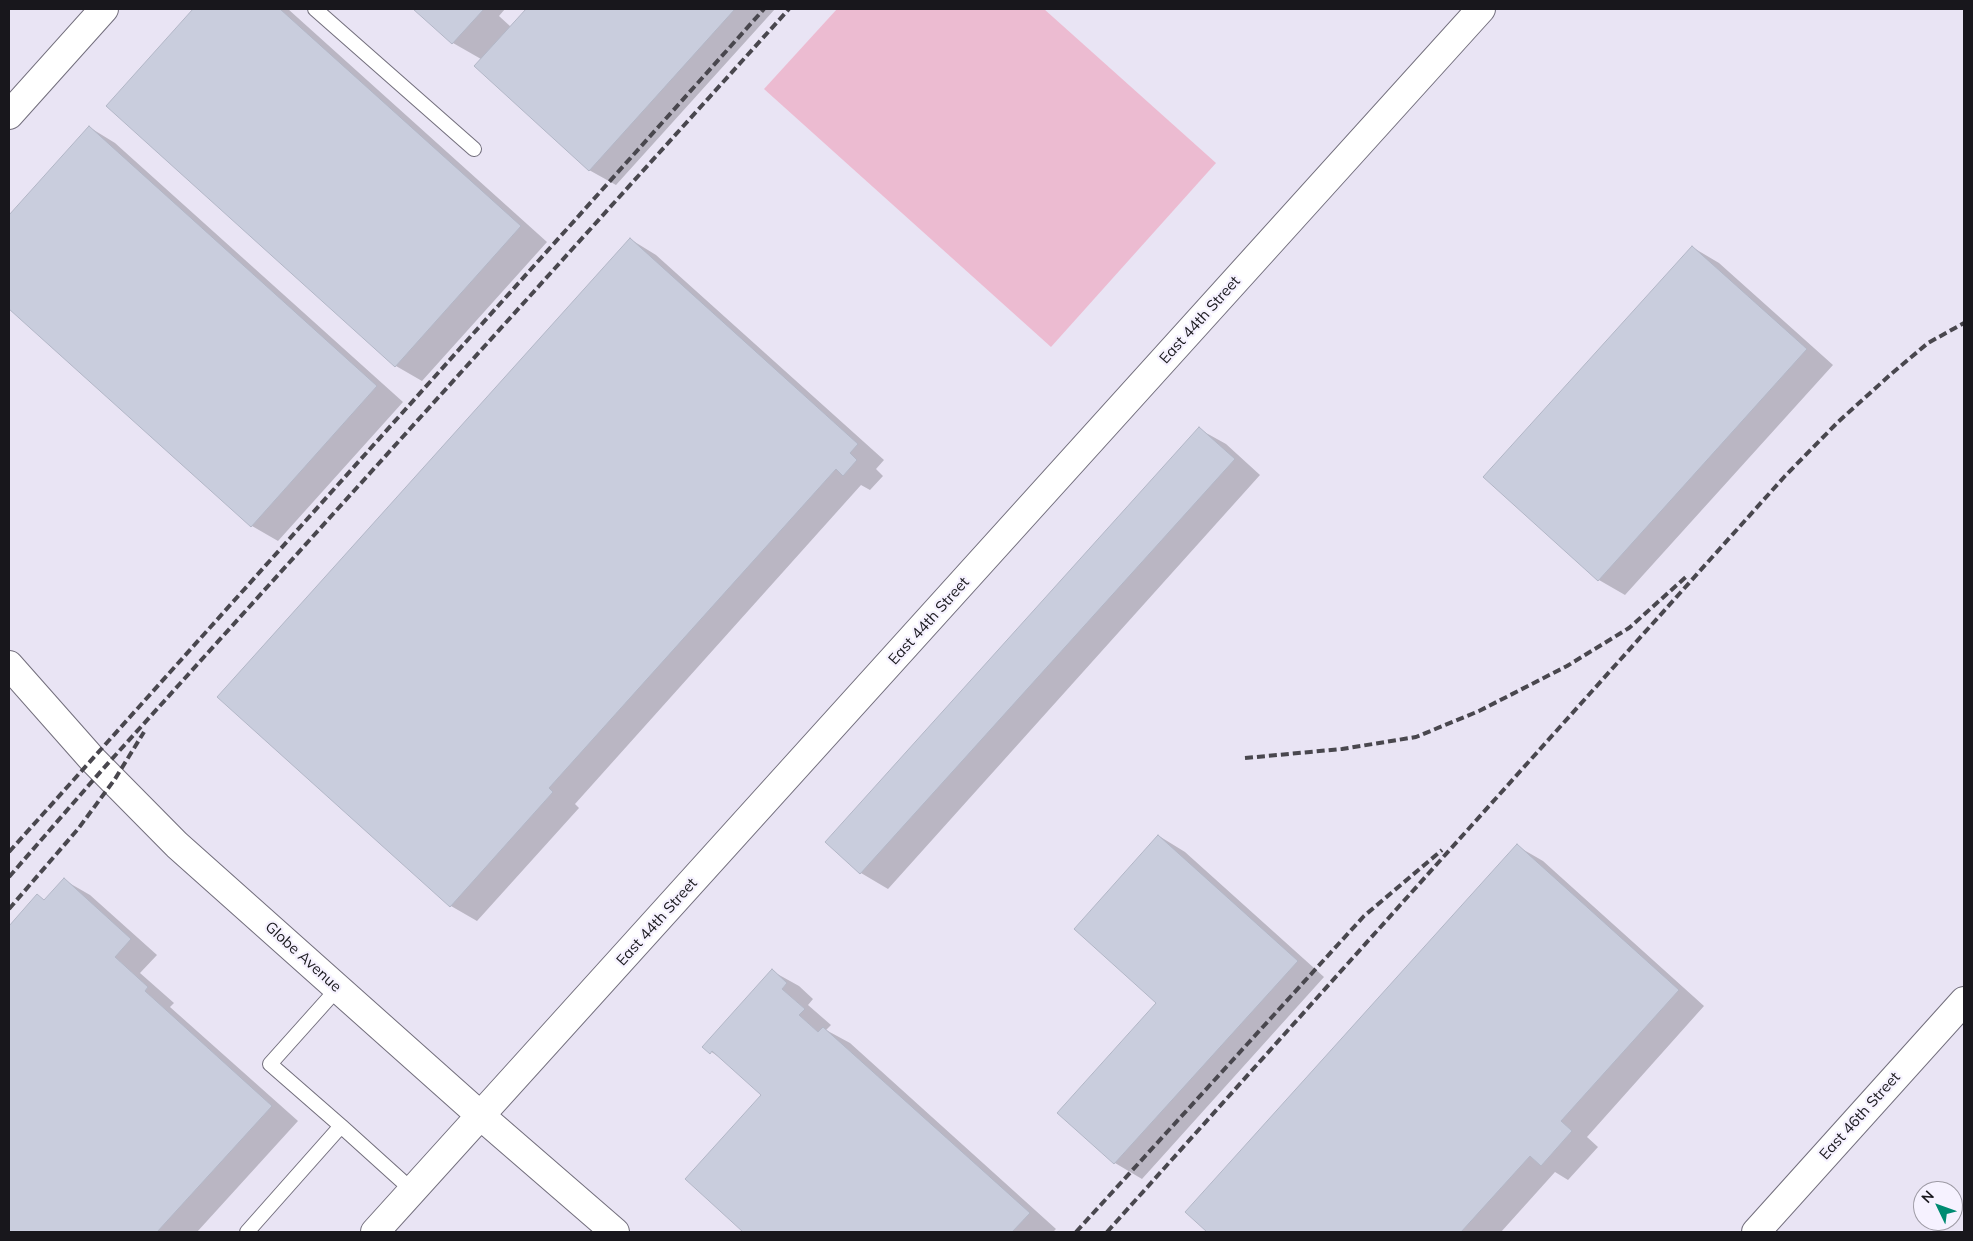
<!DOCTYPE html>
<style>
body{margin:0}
#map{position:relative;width:1973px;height:1241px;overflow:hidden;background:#e9e4f4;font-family:Mulish,sans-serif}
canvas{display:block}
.frame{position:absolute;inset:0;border:10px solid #18171c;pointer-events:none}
.north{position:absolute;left:1913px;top:1181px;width:50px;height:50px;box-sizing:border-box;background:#f6f2ff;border:1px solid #9d9aa4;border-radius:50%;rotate:312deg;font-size:14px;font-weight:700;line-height:20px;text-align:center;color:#18171c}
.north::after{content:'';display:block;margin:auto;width:18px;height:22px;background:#008b72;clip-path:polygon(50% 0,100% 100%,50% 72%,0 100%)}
</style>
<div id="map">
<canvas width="1973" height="1241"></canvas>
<div class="frame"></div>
<div class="north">N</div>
</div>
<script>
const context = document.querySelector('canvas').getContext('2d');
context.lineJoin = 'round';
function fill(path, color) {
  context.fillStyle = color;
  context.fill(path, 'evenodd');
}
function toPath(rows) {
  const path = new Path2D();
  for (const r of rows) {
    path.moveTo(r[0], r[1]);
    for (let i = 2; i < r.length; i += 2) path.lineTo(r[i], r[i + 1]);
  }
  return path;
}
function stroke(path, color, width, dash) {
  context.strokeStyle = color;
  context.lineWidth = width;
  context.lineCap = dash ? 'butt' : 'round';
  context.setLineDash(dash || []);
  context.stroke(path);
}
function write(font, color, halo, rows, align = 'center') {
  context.font = font + ' Mulish,sans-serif';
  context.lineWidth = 4.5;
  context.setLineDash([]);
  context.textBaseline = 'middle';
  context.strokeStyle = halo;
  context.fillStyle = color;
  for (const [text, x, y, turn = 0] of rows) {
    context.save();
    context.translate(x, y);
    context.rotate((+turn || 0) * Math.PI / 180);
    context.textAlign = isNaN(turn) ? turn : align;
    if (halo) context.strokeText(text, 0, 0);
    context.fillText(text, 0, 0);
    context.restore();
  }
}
const green = toPath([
 [837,9,1044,9,1216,163,1051,347,764,89]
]);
const shadow = toPath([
 [195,9,288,9,547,242,422,381,396,366,108,106],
 [415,9,505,9,499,16,511,27,527,9,775,9,616,185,589,170,481,59,453,43],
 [89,127,115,143,403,402,278,541,252,526,9,307,9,216],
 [630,239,656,255,884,460,876,469,883,476,870,490,861,485,575,804,579,808,477,921,451,906],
 [1692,247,1719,263,1833,365,1625,595,1599,580],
 [1199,429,1226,444,1260,475,888,889,861,873,827,842],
 [1159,836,1185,852,1324,977,1142,1179,1115,1163,1059,1113,1158,1003],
 [1517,846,1543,861,1704,1006,1587,1137,1598,1147,1568,1180,1555,1172,1501,1232,1209,1232,1187,1212],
 [64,880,90,895,157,955,140,973,174,1003,170,1007,298,1121,197,1232,9,1232,9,927,37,896,45,900],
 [772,971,799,986,813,999,808,1005,831,1025,826,1030,850,1043,1056,1229,1053,1232,745,1232,686,1179,763,1095,725,1061,704,1047]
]);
const building = toPath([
 [193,9,280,9,521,226,395,367,106,106,193,9],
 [413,9,484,9,452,44,413,9],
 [526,9,735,9,589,171,474,66,526,9],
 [89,126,377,386,251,527,9,309,9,215,89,126],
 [630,238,858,444,850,453,857,460,843,476,836,469,549,788,553,792,450,907,217,697,630,238],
 [1692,246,1807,349,1598,581,1483,477,1692,246],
 [1199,427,1235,459,860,874,825,842,1199,427],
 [1158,835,1298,961,1114,1164,1057,1113,1156,1003,1074,929,1158,835],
 [1517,844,1679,990,1561,1121,1572,1131,1541,1166,1530,1156,1461,1232,1207,1232,1185,1212,1517,844],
 [64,878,131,939,115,957,148,987,145,991,272,1106,157,1232,9,1232,9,926,37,894,44,900,64,878],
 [772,969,787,983,782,989,805,1009,799,1015,818,1032,823,1027,1030,1213,1012,1232,743,1232,685,1179,761,1095,712,1051,710,1054,702,1047,772,969]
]);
const lane = toPath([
 [315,9,474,149],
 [338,988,270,1064,341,1126],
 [247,1232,341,1126,413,1191]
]);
const street = toPath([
 [9,115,104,9],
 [9,665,93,760,177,845,481,1116,615,1232],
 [375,1232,1481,9],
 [1756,1232,1964,1001]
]);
const rail = toPath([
 [1245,758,1342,749,1416,737,1479,711,1567,666,1629,628,1687,576],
 [9,852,764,9],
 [9,877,102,770,789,9],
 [9,909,78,829,115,779,144,732],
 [1076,1232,1364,916,1442,850],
 [1107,1232,1785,476,1838,422,1890,375,1928,343,1964,323]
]);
const streetNames = [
 ["East 44th Street",1200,320,-48],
 ["East 44th Street",929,621,-48],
 ["East 44th Street",657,922,-48],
 ["Globe Avenue",303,957,42],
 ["East 46th Street",1860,1116,-48]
];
fill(green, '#ecbbd1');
fill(shadow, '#0003');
fill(building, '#c9cddd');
stroke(building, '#b2b6c6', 1);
stroke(lane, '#726e7c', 16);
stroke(street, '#726e7c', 30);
stroke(lane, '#fff', 14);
stroke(street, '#fff', 28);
stroke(rail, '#49474e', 4, [8, 4]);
write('15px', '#18171c', '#f6f2ff', streetNames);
</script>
